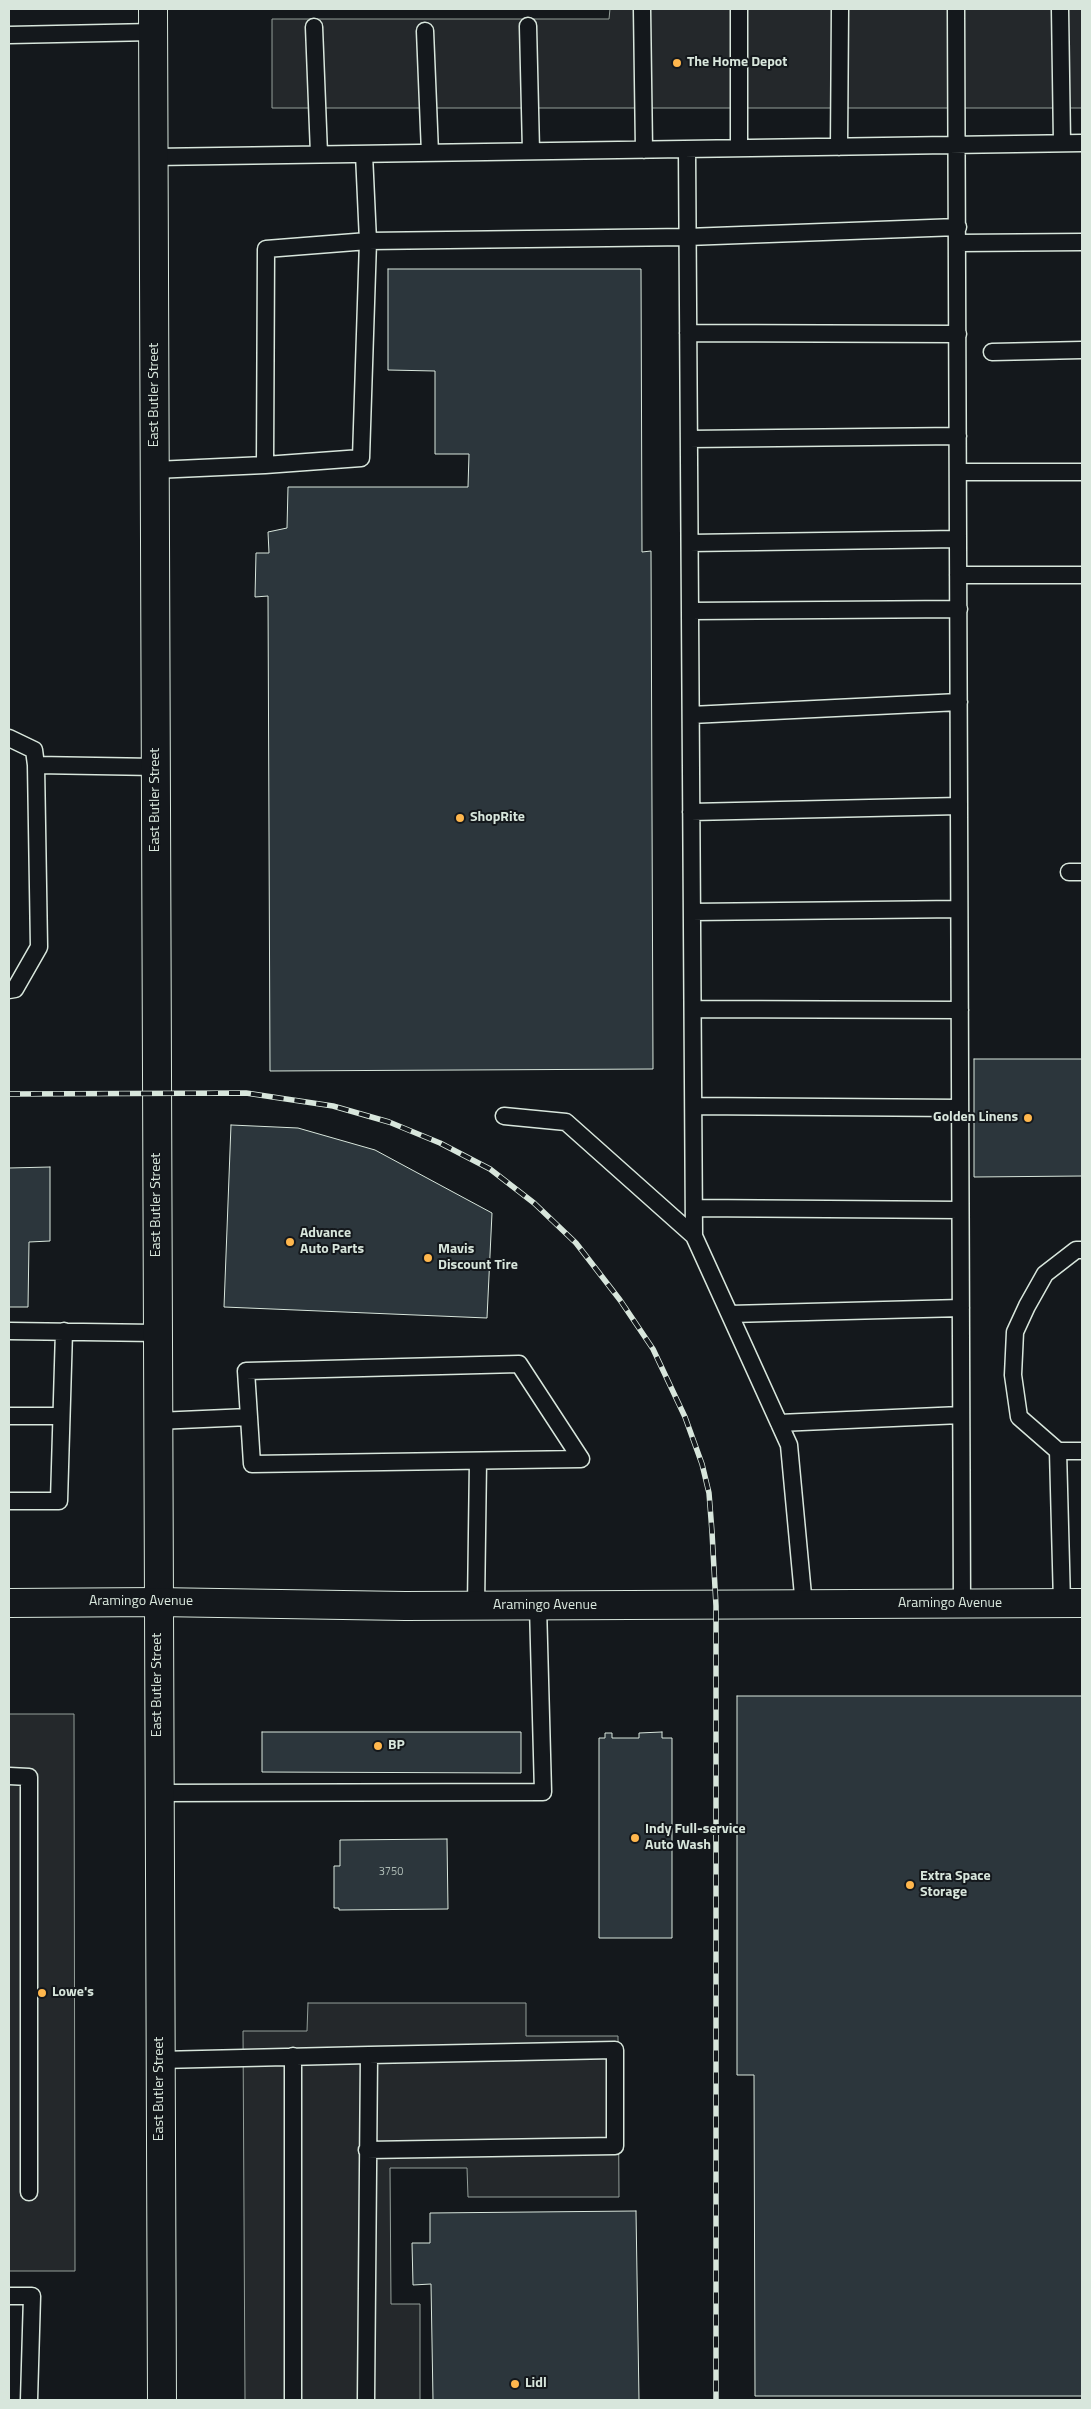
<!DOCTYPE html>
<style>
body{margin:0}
#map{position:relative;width:1091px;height:2409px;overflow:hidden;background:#14181c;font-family:"Titillium Web",sans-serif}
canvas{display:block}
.frame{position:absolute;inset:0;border:10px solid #d8e6dc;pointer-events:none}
</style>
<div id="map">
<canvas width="1091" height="2409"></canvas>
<div class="frame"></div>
</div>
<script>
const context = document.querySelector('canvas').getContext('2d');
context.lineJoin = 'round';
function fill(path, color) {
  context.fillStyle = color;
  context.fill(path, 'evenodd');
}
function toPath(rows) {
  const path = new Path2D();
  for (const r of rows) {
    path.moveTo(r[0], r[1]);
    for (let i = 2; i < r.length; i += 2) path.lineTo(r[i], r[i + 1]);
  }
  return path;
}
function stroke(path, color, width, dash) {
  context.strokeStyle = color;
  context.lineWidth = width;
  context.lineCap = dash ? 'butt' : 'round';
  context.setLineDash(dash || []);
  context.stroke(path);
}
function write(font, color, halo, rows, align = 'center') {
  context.font = font + ' "Titillium Web",sans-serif';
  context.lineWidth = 4;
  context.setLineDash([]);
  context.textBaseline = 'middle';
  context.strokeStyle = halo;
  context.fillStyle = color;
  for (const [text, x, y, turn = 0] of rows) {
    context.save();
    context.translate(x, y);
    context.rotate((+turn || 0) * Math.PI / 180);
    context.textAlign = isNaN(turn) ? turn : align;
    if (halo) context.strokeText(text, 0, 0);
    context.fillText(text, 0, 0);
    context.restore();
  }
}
const parking = toPath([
 [610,9,1082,9,1082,108,272,108,272,19,609,19,610,9],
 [9,1714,74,1714,75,2271,9,2271,9,1714],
 [308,2003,526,2003,526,2036,618,2036,619,2197,468,2197,467,2168,390,2168,391,2304,420,2304,420,2400,245,2400,243,2031,307,2031,308,2003]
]);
const building = toPath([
 [388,269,641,269,642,552,651,551,653,1069,270,1071,268,596,255,597,256,553,269,553,268,532,287,528,288,487,468,487,469,454,435,454,435,371,388,370,388,269],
 [974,1059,1082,1059,1082,1176,974,1177,974,1059],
 [231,1125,298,1128,375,1150,492,1213,487,1318,224,1307,231,1125],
 [50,1167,50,1241,29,1242,28,1307,9,1307,9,1168,50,1167],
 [737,1696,1082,1696,1082,2396,755,2396,754,2075,737,2075,737,1696],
 [262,1732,521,1732,521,1773,262,1772,262,1732],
 [662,1732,662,1738,672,1738,672,1938,599,1938,599,1738,605,1738,605,1733,612,1733,612,1738,639,1738,639,1733,662,1732],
 [447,1839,448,1909,339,1910,339,1908,334,1908,334,1866,340,1866,340,1840,447,1839],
 [636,2211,639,2400,433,2400,431,2284,413,2285,412,2243,430,2243,430,2213,636,2211]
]);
const service = toPath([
 [642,9,644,150],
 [956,9,962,1604],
 [1060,9,1062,143],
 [528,26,531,151],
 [314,27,319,154],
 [425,31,430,153],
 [9,35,153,32],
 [839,147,840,9],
 [739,148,739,9],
 [687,149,694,1236,789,1445,804,1606],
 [364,154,368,241,687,237,958,227],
 [154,157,1082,143],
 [368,241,361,458,265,465,266,249,368,241],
 [958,243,1082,242],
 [688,333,958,334],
 [992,352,1082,350],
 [689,439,958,436],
 [155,470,265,465],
 [958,472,1082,472],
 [690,543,958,539],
 [958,575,1082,575],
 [690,611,959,609],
 [691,715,959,702],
 [9,738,34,750,36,765],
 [691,812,959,806],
 [1069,872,1082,872],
 [692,912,959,909],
 [9,990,15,989,39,947,36,765,156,767],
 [693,1009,960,1010],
 [694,1106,960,1108],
 [504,1116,566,1122,694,1236],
 [694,1208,960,1210],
 [1082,1250,1076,1250,1045,1274,1027,1306,1015,1332,1013,1375,1019,1417,1058,1451,1082,1451],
 [730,1314,961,1308],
 [9,1331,157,1333],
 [9,1416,61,1416],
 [157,1421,249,1417,252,1464,581,1459,519,1364,246,1371,249,1417],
 [779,1423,961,1415],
 [1058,1451,1062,1603],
 [9,1501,59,1501,64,1331],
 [476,1606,478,1461],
 [9,1776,29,1777,29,2192],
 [158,1793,543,1792,538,1606],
 [160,2060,369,2055,366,2400],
 [367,2150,615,2146,615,2050,369,2055],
 [9,2296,32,2296,29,2400],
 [293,2400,293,2056]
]);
const minor = toPath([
 [153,9,162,2400]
]);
const primary = toPath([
 [9,1603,157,1602,405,1606,1082,1603]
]);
const rail = toPath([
 [9,1094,246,1093,333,1106,389,1122,440,1143,490,1169,534,1203,576,1243,620,1300,653,1349,685,1417,702,1464,709,1493,712,1532,716,1606,716,2400]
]);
const markers = [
 [677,63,5,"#ffb74d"],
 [460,818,5,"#ffb74d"],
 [1028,1118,5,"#ffb74d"],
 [290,1242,5,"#ffb74d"],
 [428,1258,5,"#ffb74d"],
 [378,1746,5,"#ffb74d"],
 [635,1838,5,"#ffb74d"],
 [910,1885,5,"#ffb74d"],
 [42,1993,5,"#ffb74d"],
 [515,2384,5,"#ffb74d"]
];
const numberNames = [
 ["3750",391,1872]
];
const poiNames = [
 ["The Home Depot",687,63],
 ["ShopRite",470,818],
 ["Golden Linens",1018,1118,"right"],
 ["Advance",300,1234],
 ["Auto Parts",300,1250],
 ["Mavis",438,1250],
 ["Discount Tire",438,1266],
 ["BP",388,1746],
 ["Indy Full-service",645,1830],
 ["Auto Wash",645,1846],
 ["Extra Space",920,1877],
 ["Storage",920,1893],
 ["Lowe's",52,1993],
 ["Lidl",525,2384]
];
const streetNames = [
 ["East Butler Street",155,395,-90],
 ["East Butler Street",156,800,-90],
 ["East Butler Street",157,1205,-90],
 ["Aramingo Avenue",141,1602],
 ["Aramingo Avenue",950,1604],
 ["Aramingo Avenue",545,1606],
 ["East Butler Street",158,1685,-90],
 ["East Butler Street",160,2089,-90]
];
fill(parking, '#24282b');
stroke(parking, '#939e99', 1);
fill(building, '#2c363c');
stroke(building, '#d8e6dc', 1);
stroke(service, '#d8e6dc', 19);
stroke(minor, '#d8e6dc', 30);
stroke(primary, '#d8e6dc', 30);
stroke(service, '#14181c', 16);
stroke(minor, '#14181c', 28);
stroke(primary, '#14181c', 28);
stroke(rail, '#d8e6dc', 5.5);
stroke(rail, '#14181c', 4, [11]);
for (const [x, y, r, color] of markers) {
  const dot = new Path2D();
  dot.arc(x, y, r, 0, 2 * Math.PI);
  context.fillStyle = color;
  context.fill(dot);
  stroke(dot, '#14181c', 2);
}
write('11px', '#adbab4', null, numberNames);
write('bold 14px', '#d8e6dc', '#14181c', poiNames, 'left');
write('14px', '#d8e6dc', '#14181c', streetNames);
</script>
